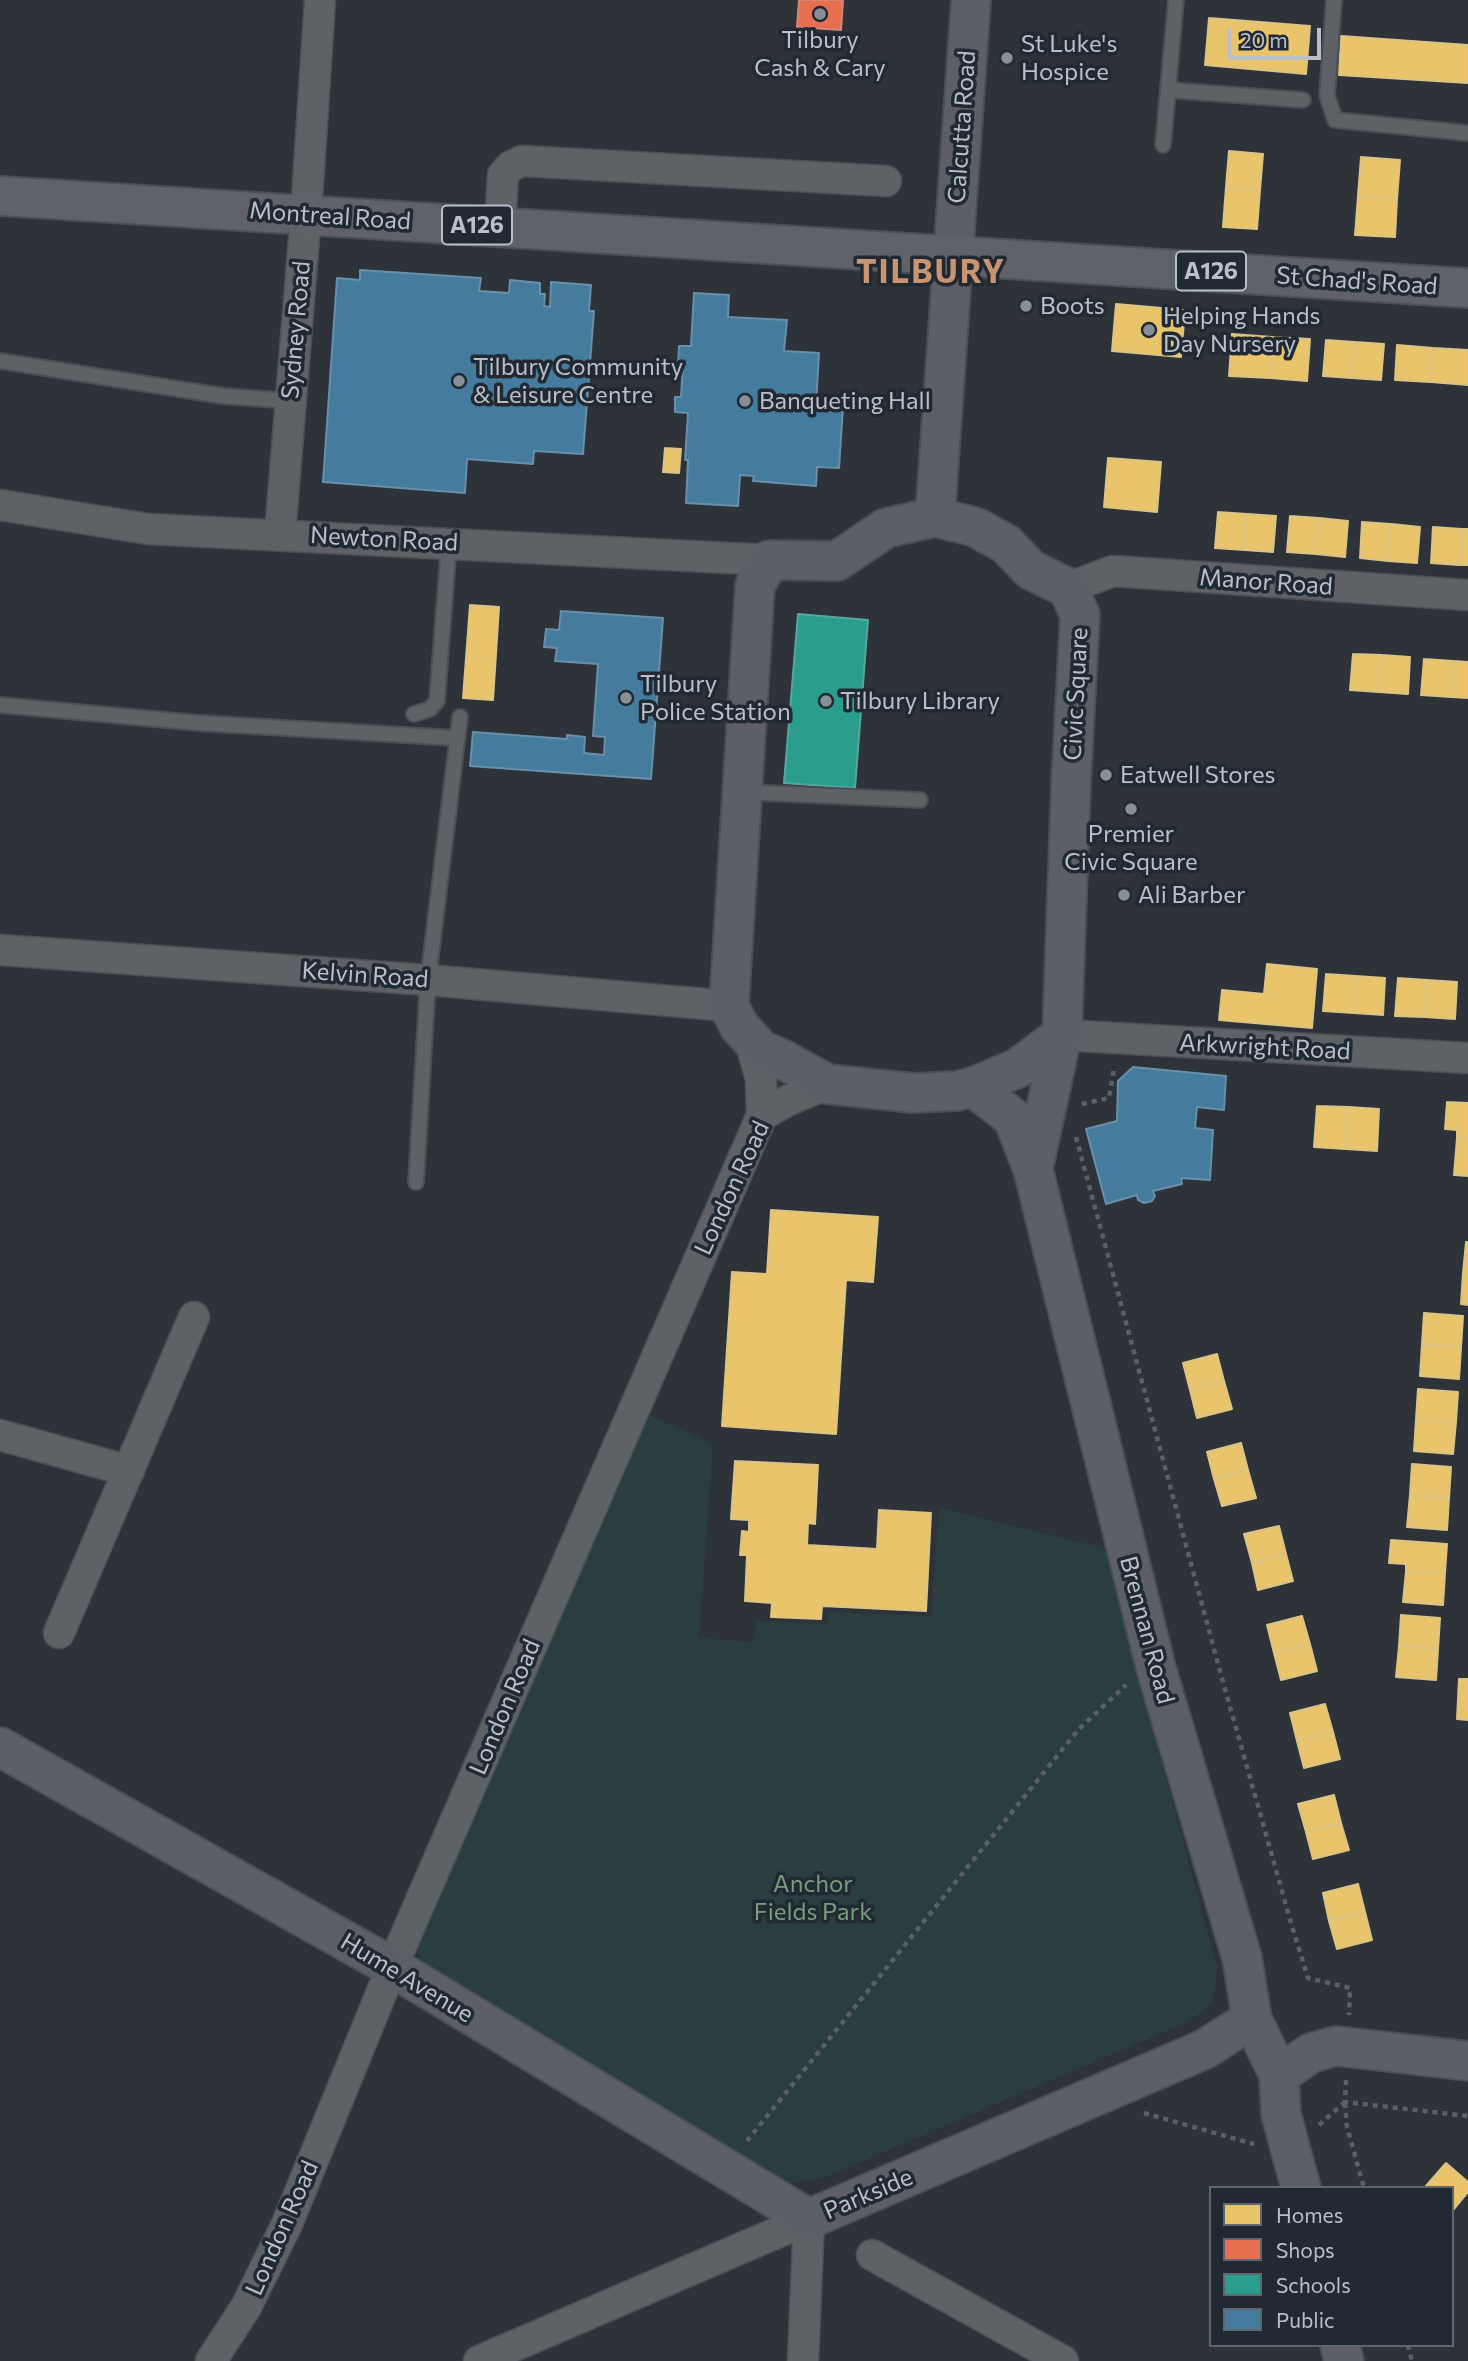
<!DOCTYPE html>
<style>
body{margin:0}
#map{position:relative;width:1468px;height:2361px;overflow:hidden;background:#2d3339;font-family:Commissioner,sans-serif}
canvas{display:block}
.legend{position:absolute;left:1209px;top:2186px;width:245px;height:161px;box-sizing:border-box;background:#212a33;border:2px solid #5e666f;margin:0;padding:9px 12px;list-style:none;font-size:21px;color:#b9c0c9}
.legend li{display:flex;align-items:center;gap:14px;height:35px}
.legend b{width:35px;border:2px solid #5e666f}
.scale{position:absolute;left:1227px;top:28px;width:94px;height:32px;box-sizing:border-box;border:4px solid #b9c0c9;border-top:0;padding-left:9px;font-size:21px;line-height:24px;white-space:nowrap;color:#b9c0c9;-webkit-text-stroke:5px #212a33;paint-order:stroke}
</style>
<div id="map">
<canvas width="1468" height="2361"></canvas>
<ul class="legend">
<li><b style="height:19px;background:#e9c46a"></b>Homes</li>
<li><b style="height:19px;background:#e76f51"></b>Shops</li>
<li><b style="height:19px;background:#2a9d8f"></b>Schools</li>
<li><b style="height:19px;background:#457b9d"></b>Public</li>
</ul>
<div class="scale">20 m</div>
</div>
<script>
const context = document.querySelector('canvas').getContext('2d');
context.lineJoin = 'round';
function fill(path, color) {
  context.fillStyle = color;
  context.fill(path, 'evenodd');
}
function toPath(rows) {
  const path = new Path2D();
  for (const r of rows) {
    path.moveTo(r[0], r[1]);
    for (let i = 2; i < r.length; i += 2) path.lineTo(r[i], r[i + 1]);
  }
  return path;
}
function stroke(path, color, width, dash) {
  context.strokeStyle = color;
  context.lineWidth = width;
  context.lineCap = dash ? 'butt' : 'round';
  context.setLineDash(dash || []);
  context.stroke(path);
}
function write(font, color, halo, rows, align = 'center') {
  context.font = font + ' Commissioner,sans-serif';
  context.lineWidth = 7;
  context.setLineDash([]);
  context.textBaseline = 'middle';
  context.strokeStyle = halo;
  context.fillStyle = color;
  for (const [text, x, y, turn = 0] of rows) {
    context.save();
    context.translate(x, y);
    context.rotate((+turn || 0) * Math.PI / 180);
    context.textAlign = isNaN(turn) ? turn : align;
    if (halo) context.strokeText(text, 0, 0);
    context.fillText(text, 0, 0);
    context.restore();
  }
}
const green = toPath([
 [649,1415,713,1444,699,1638,753,1642,757,1621,827,1624,828,1612,931,1616,939,1508,1109,1549,1152,1725,1217,1968,1213,2000,1203,2011,1189,2021,823,2178,792,2183,773,2179,428,1973,421,1961,418,1948,427,1921]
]);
const homes = toPath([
 [1209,18,1310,26,1306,74,1205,65,1209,18],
 [1341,36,1468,45,1468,83,1339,75,1341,36],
 [1229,151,1263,154,1260,190,1226,187,1229,151],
 [1361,157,1400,160,1397,199,1358,196,1361,157],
 [1226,187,1260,190,1257,229,1223,227,1226,187],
 [1358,196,1397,199,1395,237,1355,235,1358,196],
 [1116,304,1185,310,1181,357,1112,351,1116,304],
 [1232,334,1272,337,1270,378,1229,376,1232,334],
 [1272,337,1310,339,1307,381,1270,378,1272,337],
 [1326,340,1355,342,1352,378,1323,376,1326,340],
 [1355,342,1384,344,1381,380,1352,378,1355,342],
 [1397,345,1433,348,1431,382,1395,380,1397,345],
 [1433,348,1468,350,1468,385,1431,382,1433,348],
 [665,448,681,449,679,473,663,472,665,448],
 [1108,458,1161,462,1157,512,1104,507,1108,458],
 [1218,512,1247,514,1245,550,1215,548,1218,512],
 [1247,514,1276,516,1273,552,1245,550,1247,514],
 [1290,516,1319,518,1316,554,1287,552,1290,516],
 [1319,518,1348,521,1345,557,1316,554,1319,518],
 [1362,522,1391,524,1388,561,1360,558,1362,522],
 [1391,524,1420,527,1417,563,1388,561,1391,524],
 [1433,527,1462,529,1459,565,1431,563,1433,527],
 [1462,529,1468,529,1468,565,1459,565,1462,529],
 [470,605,499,607,493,700,463,698,470,605],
 [1353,654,1382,655,1379,692,1350,690,1353,654],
 [1382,655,1410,657,1408,694,1379,692,1382,655],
 [1424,659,1453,661,1451,697,1421,695,1424,659],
 [1453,661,1468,662,1468,698,1451,697,1453,661],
 [1267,964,1317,969,1312,1028,1219,1020,1222,990,1264,994,1267,964],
 [1326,974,1356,976,1354,1013,1323,1011,1326,974],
 [1356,976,1385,978,1383,1015,1354,1013,1356,976],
 [1398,978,1427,980,1425,1017,1395,1016,1398,978],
 [1427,980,1457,982,1455,1019,1425,1017,1427,980],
 [1447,1102,1468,1103,1468,1139,1457,1138,1457,1130,1445,1129,1447,1102],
 [1317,1106,1348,1107,1346,1149,1314,1147,1317,1106],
 [1348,1107,1379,1109,1377,1151,1346,1149,1348,1107],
 [1457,1138,1468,1139,1468,1176,1454,1175,1457,1138],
 [771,1210,878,1217,873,1282,846,1280,836,1434,722,1426,732,1272,767,1274,771,1210],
 [1466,1242,1468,1242,1468,1273,1463,1273,1466,1242],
 [1463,1273,1468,1273,1468,1305,1461,1304,1463,1273],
 [1424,1313,1463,1316,1461,1347,1422,1344,1424,1313],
 [1422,1344,1461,1347,1459,1379,1420,1376,1422,1344],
 [1217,1354,1224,1381,1190,1390,1183,1363,1217,1354],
 [1224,1381,1232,1409,1197,1418,1190,1390,1224,1381],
 [1418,1389,1458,1392,1456,1422,1416,1419,1418,1389],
 [1416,1419,1456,1422,1453,1454,1414,1451,1416,1419],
 [1241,1443,1248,1470,1214,1479,1207,1452,1241,1443],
 [735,1461,818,1465,815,1524,808,1523,807,1545,877,1549,879,1510,931,1513,926,1611,822,1606,821,1619,771,1617,772,1603,745,1601,747,1555,740,1555,742,1531,749,1532,749,1520,731,1519,735,1461],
 [1412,1464,1451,1467,1449,1498,1410,1495,1412,1464],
 [1248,1470,1256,1498,1222,1506,1214,1479,1248,1470],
 [1410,1495,1449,1498,1447,1530,1407,1527,1410,1495],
 [1279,1526,1286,1554,1252,1563,1244,1534,1279,1526],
 [1391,1540,1447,1544,1445,1573,1406,1571,1406,1564,1389,1563,1391,1540],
 [1286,1554,1293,1581,1258,1590,1252,1563,1286,1554],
 [1406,1571,1445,1573,1443,1605,1403,1602,1406,1571],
 [1401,1615,1440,1618,1438,1649,1399,1646,1401,1615],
 [1302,1616,1310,1644,1274,1653,1267,1625,1302,1616],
 [1310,1644,1317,1671,1281,1680,1274,1653,1310,1644],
 [1399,1646,1438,1649,1436,1680,1396,1677,1399,1646],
 [1459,1679,1468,1679,1468,1720,1457,1719,1459,1679],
 [1325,1704,1333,1732,1297,1741,1290,1713,1325,1704],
 [1333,1732,1340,1759,1304,1768,1297,1741,1333,1732],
 [1334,1795,1341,1823,1306,1832,1298,1804,1334,1795],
 [1341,1823,1349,1850,1313,1859,1306,1832,1341,1823],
 [1358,1884,1365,1912,1329,1921,1323,1893,1358,1884],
 [1365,1912,1372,1940,1337,1949,1329,1921,1365,1912],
 [1446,2163,1468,2182,1468,2192,1453,2210,1452,2188,1428,2188,1426,2186,1446,2163]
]);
const shops = toPath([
 [799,0,843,0,841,30,797,27,799,0]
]);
const schools = toPath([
 [798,614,868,620,855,788,784,783,798,614]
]);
const public = toPath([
 [360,270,481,278,479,291,509,293,510,280,540,283,540,294,545,294,544,306,550,307,551,282,591,285,589,311,594,311,583,454,534,451,533,464,467,459,465,493,323,482,337,278,360,280,360,270],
 [694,293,729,295,728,317,787,320,784,351,819,353,816,405,843,407,839,468,817,467,816,486,753,481,754,476,740,475,738,506,686,503,688,460,685,460,688,413,675,412,675,397,681,397,683,365,678,364,679,346,691,346,694,293],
 [561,611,663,618,651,779,470,766,473,732,567,739,567,735,585,737,584,753,604,755,605,737,593,736,598,664,555,661,557,648,544,647,546,629,559,630,561,611],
 [1133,1067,1226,1076,1224,1110,1197,1107,1195,1128,1213,1130,1210,1180,1181,1178,1182,1184,1153,1191,1155,1196,1152,1201,1144,1203,1138,1200,1137,1195,1106,1204,1086,1129,1117,1121,1118,1081,1133,1067]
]);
const path = toPath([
 [1082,1104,1109,1098,1114,1069],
 [1076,1137,1221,1675,1291,1923,1308,1978,1350,1988,1349,2015],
 [1346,2080,1345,2102,1468,2116],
 [1345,2103,1347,2127,1364,2188],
 [1144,2113,1254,2144],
 [1319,2125,1345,2102],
 [747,2141,1078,1730,1126,1685],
 [1408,2345,1412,2361]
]);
const lane = toPath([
 [1334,0,1327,95,1335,120,1468,133],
 [1168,90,1303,100],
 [1163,145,1176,0],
 [0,361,223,396,291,401],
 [0,705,199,723,456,738],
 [414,714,430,709,437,701,449,543],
 [743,792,920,800],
 [416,1182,428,980,460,717]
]);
const street = toPath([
 [500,226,503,175,511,166,522,161,886,181],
 [0,505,148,529,770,560],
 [280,534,306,214,320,0],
 [1068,588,1113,571,1468,595],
 [0,950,428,980,729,1006],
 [1062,1035,1468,1058],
 [749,1037,761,1079,762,1115],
 [0,1435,129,1471],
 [59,1633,194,1317],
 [872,2255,1063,2361],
 [211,2361,246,2307,287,2224,392,1967,762,1115,789,1100,827,1084],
 [479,2361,809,2219,803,2361]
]);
const secondary = toPath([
 [935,517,971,0],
 [973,1087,1013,1118,1033,1169,1156,1668,1242,1958,1252,2019,1279,2075,1281,2114,1301,2188],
 [1033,1169,1062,1035,1071,783,1080,615,1068,588,1031,570,1006,544,975,527,935,517,886,528,837,561,770,560,755,585,729,1006,739,1026,761,1050,784,1060,827,1084,913,1093,957,1091,973,1087,1018,1068,1062,1035],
 [0,1747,392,1967,809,2219,1205,2049,1252,2019],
 [1279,2075,1311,2053,1336,2046,1468,2061],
 [1340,2345,1344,2361]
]);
const primary = toPath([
 [0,196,1468,288]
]);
const markers = [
 [820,14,7,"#888f97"],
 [1007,58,7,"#888f97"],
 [1026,306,7,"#888f97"],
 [1149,330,7,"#888f97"],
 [459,381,7,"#888f97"],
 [745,401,7,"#888f97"],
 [626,698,7,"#888f97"],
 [826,701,7,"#888f97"],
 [1106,775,7,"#888f97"],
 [1131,809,7,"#888f97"],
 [1124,895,7,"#888f97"]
];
const shields = [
 [477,225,70],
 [1211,271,70]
];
const shieldNames = [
 ["A126",477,225],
 ["A126",1211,271]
];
const poiNames = [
 ["Tilbury",820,40,"center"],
 ["Cash & Cary",820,68,"center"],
 ["St Luke's",1021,44],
 ["Hospice",1021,72],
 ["Boots",1040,306],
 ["Helping Hands",1163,316],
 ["Day Nursery",1163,344],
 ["Tilbury Community",473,367],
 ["& Leisure Centre",473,395],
 ["Banqueting Hall",759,401],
 ["Tilbury",640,684],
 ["Police Station",640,712],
 ["Tilbury Library",840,701],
 ["Eatwell Stores",1120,775],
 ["Premier",1131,834,"center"],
 ["Civic Square",1131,862,"center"],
 ["Ali Barber",1138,895]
];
const streetNames = [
 ["Calcutta Road",962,127,-86],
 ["Montreal Road",330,216,4],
 ["St Chad's Road",1357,281,4],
 ["Sydney Road",296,330,-85],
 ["Newton Road",384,539,3],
 ["Manor Road",1266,582,4],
 ["Civic Square",1076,694,-87],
 ["Kelvin Road",365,975,4],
 ["Arkwright Road",1265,1047,3],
 ["London Road",732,1188,-65],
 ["Brennan Road",1147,1630,75],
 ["London Road",505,1707,-67],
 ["Hume Avenue",407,1978,31],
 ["Parkside",868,2194,-23],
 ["London Road",282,2228,-66]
];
const parkNames = [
 ["Anchor",813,1884],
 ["Fields Park",813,1912]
];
const districtNames = [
 ["TILBURY",931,272]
];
fill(green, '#2b3e3f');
fill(homes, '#e9c46a');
stroke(homes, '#dbc386', 2);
fill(shops, '#e76f51');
stroke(shops, '#d98775', 2);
fill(schools, '#2a9d8f');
stroke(schools, '#55a8a0', 2);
fill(public, '#457b9d');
stroke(public, '#6890aa', 2);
stroke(lane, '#4b4f54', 18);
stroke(street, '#4b4f54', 33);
stroke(secondary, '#4b4f54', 42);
stroke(primary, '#4b5056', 42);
stroke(path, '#5b6064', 4.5, [5, 5]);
stroke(lane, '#5e6267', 14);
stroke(street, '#5e6267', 30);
stroke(secondary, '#5c6066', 38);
stroke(primary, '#5f6369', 38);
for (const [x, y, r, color] of markers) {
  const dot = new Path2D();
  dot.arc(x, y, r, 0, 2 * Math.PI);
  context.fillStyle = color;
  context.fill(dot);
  stroke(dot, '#212a33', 2.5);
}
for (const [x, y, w] of shields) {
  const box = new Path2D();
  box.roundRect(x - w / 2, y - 19.5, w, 39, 5);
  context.fillStyle = '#212a33';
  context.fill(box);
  stroke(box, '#b9c0c9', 2);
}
write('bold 23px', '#b9c0c9', null, shieldNames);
write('24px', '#b9c0c9', '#212a33', poiNames, 'left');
write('24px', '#b9c0c9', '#212a33', streetNames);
write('24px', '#799c80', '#212a33', parkNames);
context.letterSpacing = '2px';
write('bold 32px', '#ca9372', '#212a33', districtNames);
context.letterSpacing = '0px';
</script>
